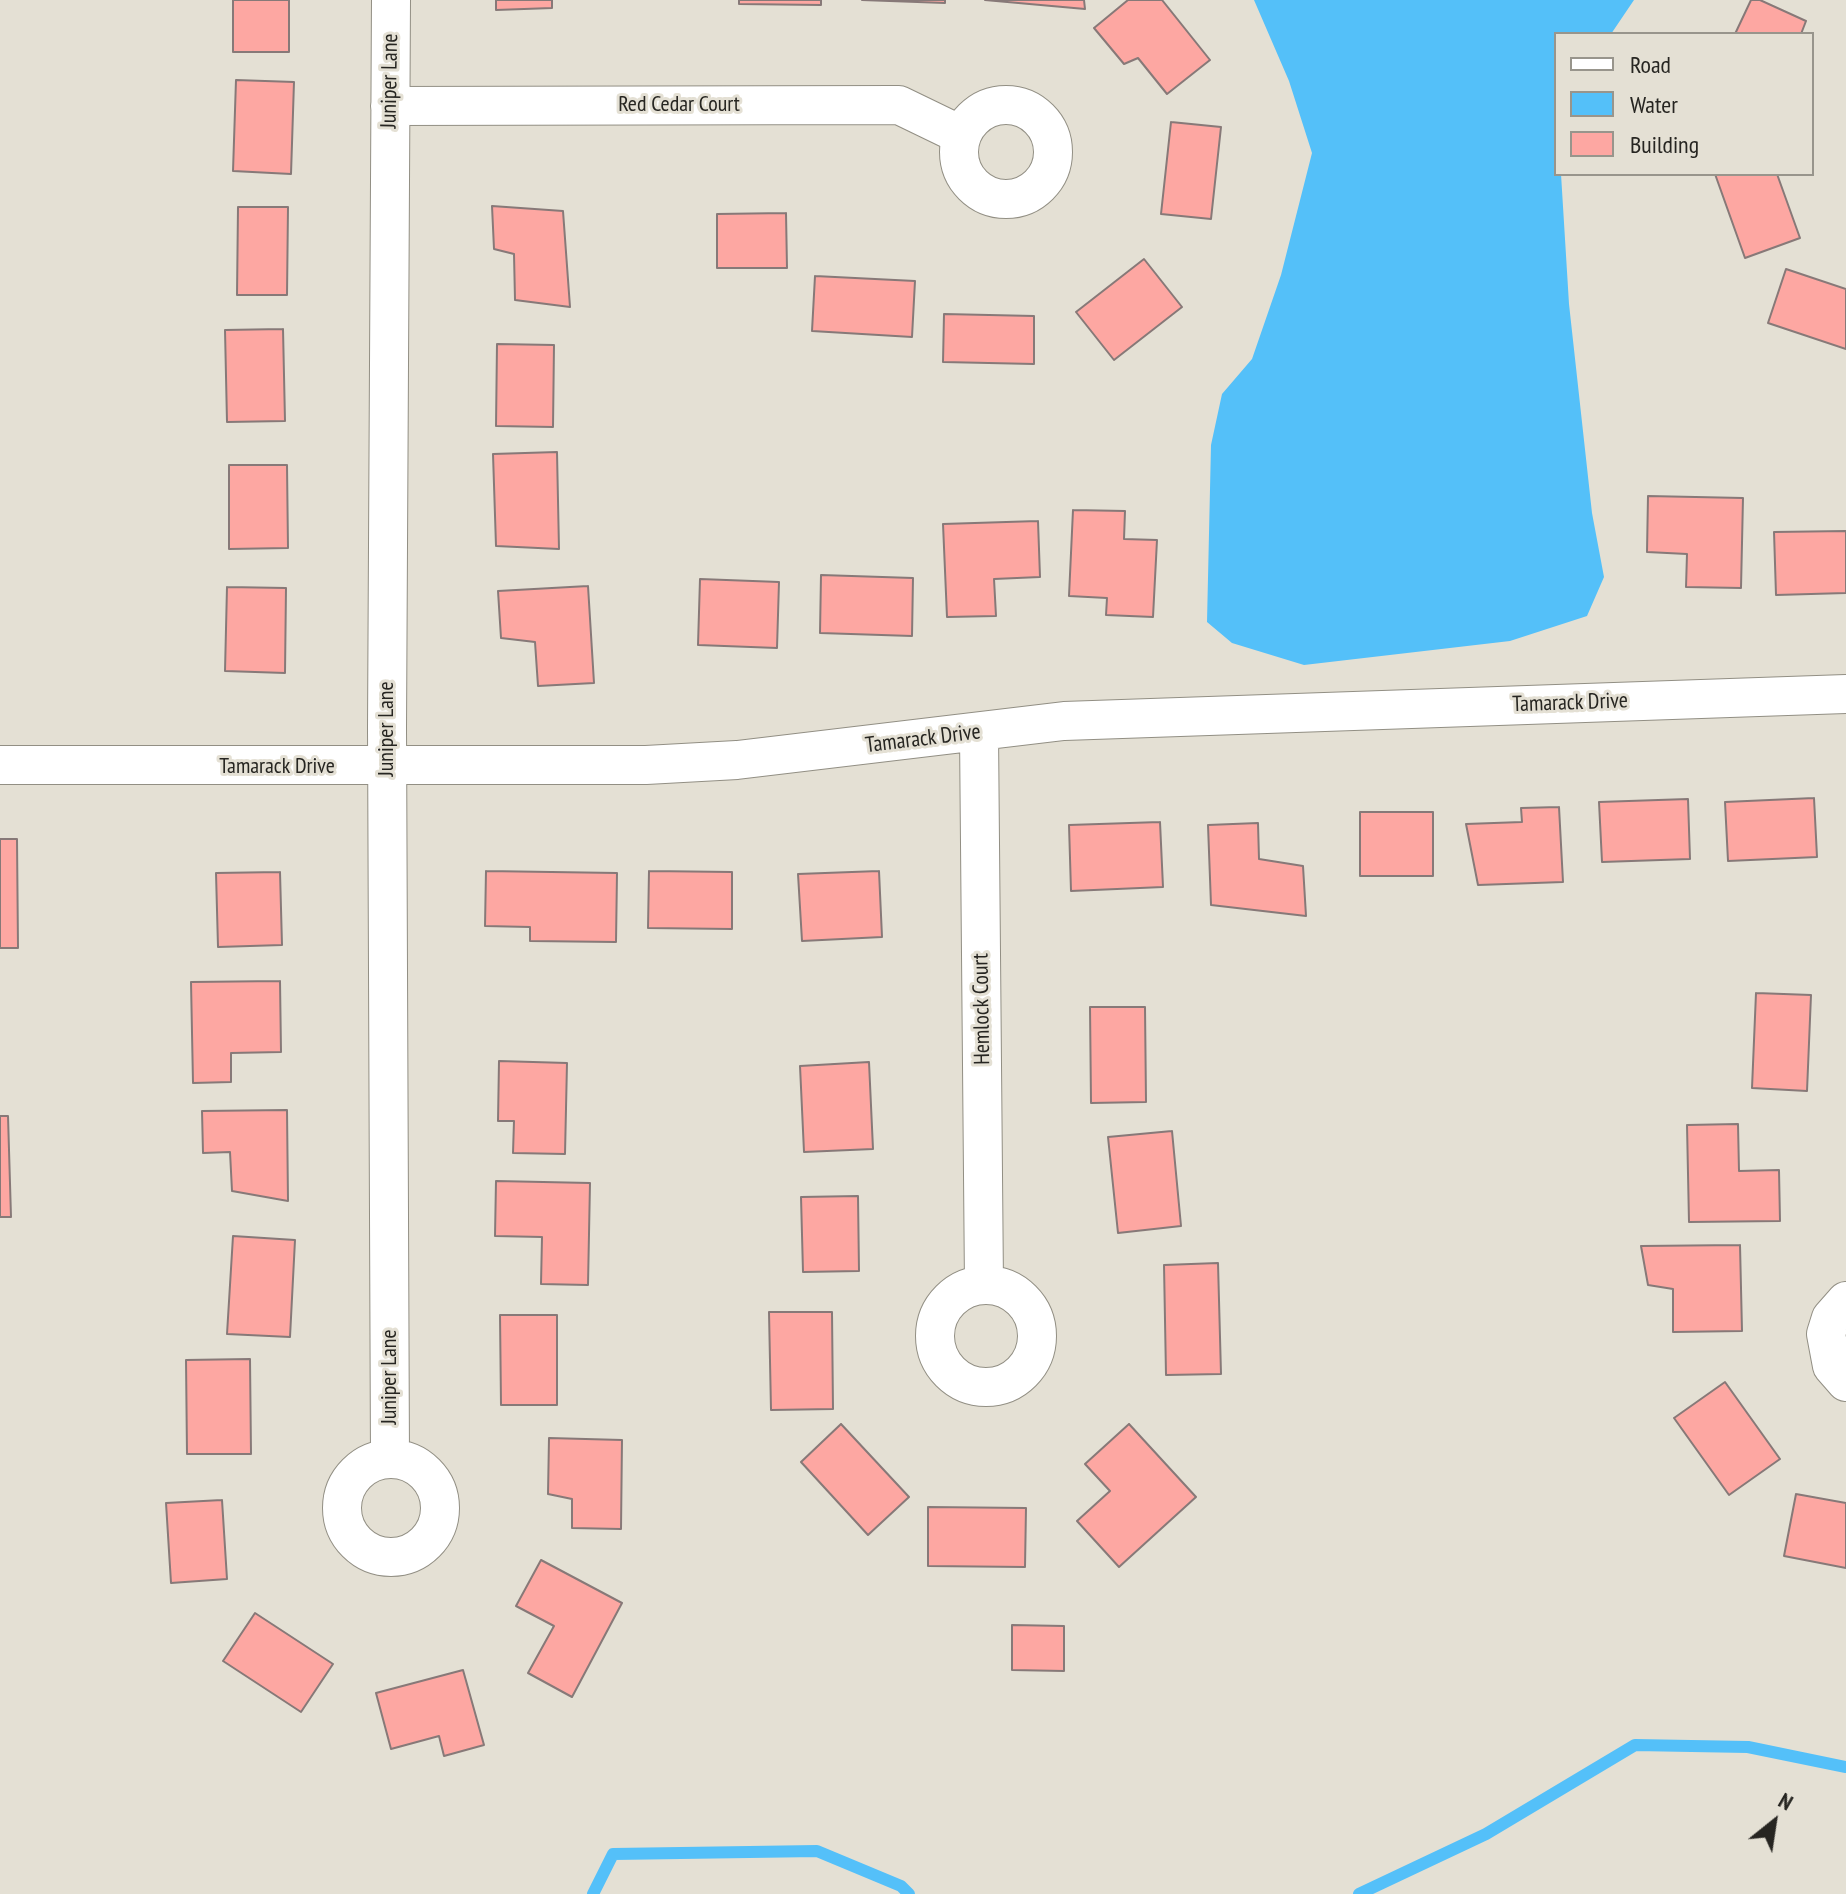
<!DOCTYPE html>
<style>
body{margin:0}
#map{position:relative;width:1846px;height:1894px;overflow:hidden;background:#e4e0d4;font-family:"PT Sans Narrow",sans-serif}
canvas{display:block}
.legend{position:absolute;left:1554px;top:32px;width:260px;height:144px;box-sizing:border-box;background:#e4e0d4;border:2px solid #98958c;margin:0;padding:10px 14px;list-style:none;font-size:24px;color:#262521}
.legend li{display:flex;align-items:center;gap:16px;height:40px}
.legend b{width:40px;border:2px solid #98958c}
.north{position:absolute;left:1734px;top:1782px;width:80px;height:80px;-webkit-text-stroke:6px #e4e0d4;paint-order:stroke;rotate:30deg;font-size:22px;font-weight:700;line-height:32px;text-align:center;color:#262521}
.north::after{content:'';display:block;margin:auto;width:28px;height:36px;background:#262521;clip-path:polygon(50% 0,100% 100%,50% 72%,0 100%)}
</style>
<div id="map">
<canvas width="1846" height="1894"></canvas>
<ul class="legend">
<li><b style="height:10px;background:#fff"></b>Road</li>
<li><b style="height:22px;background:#54c0f9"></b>Water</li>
<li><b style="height:22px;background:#fda7a2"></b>Building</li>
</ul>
<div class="north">N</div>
</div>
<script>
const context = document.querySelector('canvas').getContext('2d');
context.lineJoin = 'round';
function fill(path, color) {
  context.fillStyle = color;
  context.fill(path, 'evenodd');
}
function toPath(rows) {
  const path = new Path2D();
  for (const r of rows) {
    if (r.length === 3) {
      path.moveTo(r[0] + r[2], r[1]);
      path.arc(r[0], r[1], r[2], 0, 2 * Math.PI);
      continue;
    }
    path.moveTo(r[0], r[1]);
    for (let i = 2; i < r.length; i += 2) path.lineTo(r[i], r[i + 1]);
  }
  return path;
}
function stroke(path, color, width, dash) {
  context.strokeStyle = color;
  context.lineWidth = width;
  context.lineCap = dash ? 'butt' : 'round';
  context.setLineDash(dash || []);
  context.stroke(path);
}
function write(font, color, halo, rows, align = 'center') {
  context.font = font + ' "PT Sans Narrow",sans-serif';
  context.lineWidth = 6;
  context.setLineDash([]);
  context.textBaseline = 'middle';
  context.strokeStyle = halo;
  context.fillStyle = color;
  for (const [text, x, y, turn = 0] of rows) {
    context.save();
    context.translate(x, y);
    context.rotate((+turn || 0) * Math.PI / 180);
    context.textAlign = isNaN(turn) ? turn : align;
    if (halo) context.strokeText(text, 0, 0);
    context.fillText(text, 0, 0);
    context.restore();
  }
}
const water = toPath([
 [1254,0,1634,0,1611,34,1556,34,1556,174,1561,174,1569,304,1592,513,1604,577,1587,616,1510,641,1304,665,1232,643,1207,622,1211,445,1222,394,1252,359,1281,275,1312,153,1289,81]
]);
const stream = toPath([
 [593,1894,613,1854,817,1851,901,1886,909,1894],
 [1359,1894,1486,1834,1635,1745,1748,1747,1846,1767]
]);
const building = toPath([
 [233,0,289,0,289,52,233,52,233,0],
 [496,0,552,0,552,8,496,10,496,0],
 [739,0,821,0,821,5,739,4,739,0],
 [862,0,945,0,945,3,862,0],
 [1084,0,1085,9,985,0,1084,0],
 [1128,0,1162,0,1210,60,1167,94,1138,58,1124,64,1094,28,1128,0],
 [1751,0,1760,0,1806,21,1801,34,1735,34,1751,0],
 [236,80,294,82,291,174,233,171,236,80],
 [1171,122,1221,127,1211,219,1161,214,1171,122],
 [1715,174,1777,174,1800,238,1745,258,1715,174],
 [492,206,563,211,570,307,515,300,514,254,494,249,492,206],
 [238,207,288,207,287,295,237,295,238,207],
 [786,213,787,268,717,268,717,214,786,213],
 [1144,259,1182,307,1114,360,1076,312,1144,259],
 [1786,269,1846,289,1846,349,1768,323,1786,269],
 [815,276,915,281,912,337,812,331,815,276],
 [944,314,1034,316,1034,364,943,362,944,314],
 [283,329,285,421,227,422,225,330,283,329],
 [497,344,554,345,553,427,496,426,497,344],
 [557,452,559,549,496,546,493,454,557,452],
 [229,465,287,465,288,548,229,549,229,465],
 [1648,496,1743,498,1741,588,1686,587,1687,554,1647,552,1648,496],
 [1073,510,1125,511,1124,539,1157,540,1153,617,1106,615,1107,598,1069,596,1073,510],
 [1038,521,1040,577,994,579,996,616,947,617,943,524,1038,521],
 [1846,531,1846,593,1776,595,1774,532,1846,531],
 [821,575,913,578,912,636,820,633,821,575],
 [700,579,779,582,777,648,698,645,700,579],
 [588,586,594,683,538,686,535,642,501,638,498,591,588,586],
 [227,587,286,588,285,673,225,671,227,587],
 [1814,798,1817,857,1728,861,1725,802,1814,798],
 [1688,799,1690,859,1602,862,1599,802,1688,799],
 [1559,807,1563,882,1478,885,1466,824,1522,822,1521,808,1559,807],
 [1360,812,1433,812,1433,876,1360,876,1360,812],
 [1160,822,1163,887,1071,891,1069,825,1160,822],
 [1258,823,1259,859,1303,866,1306,916,1211,905,1208,825,1258,823],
 [0,839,17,839,18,948,0,948,0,839],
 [486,871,617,873,616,942,530,941,530,927,485,926,486,871],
 [649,871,732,872,732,929,648,928,649,871],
 [879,871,882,937,802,941,798,874,879,871],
 [280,872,282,945,218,947,216,873,280,872],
 [280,981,281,1052,231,1053,231,1082,193,1083,191,982,280,981],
 [1756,993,1811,995,1807,1091,1752,1088,1756,993],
 [1090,1007,1145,1007,1146,1102,1091,1103,1090,1007],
 [499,1061,567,1063,565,1154,513,1153,514,1121,498,1121,499,1061],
 [869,1062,873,1149,804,1152,800,1066,869,1062],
 [287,1110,288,1201,232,1191,230,1152,203,1153,202,1111,287,1110],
 [0,1116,8,1116,11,1217,0,1217,0,1116],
 [1738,1124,1739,1171,1779,1170,1780,1221,1689,1222,1687,1125,1738,1124],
 [1172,1131,1181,1226,1118,1233,1108,1137,1172,1131],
 [496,1181,590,1183,588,1285,541,1284,542,1237,495,1236,496,1181],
 [858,1196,859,1271,803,1272,801,1197,858,1196],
 [233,1236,295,1240,290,1337,227,1334,233,1236],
 [1740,1245,1742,1331,1673,1332,1673,1289,1648,1285,1641,1246,1740,1245],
 [1218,1263,1221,1374,1166,1375,1164,1265,1218,1263],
 [769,1312,832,1312,833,1409,771,1410,769,1312],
 [500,1315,557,1315,557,1405,501,1405,500,1315],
 [250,1359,251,1454,187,1454,186,1360,250,1359],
 [1725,1382,1780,1459,1729,1495,1674,1418,1725,1382],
 [841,1424,909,1497,868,1535,801,1462,841,1424],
 [1129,1424,1196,1497,1119,1567,1077,1521,1110,1491,1085,1464,1129,1424],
 [549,1438,622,1440,621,1529,572,1528,572,1499,548,1494,549,1438],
 [1796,1494,1846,1503,1846,1568,1784,1556,1796,1494],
 [222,1500,227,1579,171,1583,166,1503,222,1500],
 [928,1507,1026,1508,1025,1567,928,1566,928,1507],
 [541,1560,622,1603,572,1697,528,1673,554,1626,516,1606,541,1560],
 [255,1613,333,1664,301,1712,223,1661,255,1613],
 [1012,1625,1064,1626,1064,1671,1012,1670,1012,1625],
 [463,1670,484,1745,444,1756,439,1736,391,1749,376,1693,463,1670]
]);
const street = toPath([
 [1006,152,47],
 [390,106,899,105,961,135],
 [979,733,984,1285],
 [0,765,646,765,737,760,1064,721,1846,694],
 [986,1336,51],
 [1846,1301,1831,1318,1826,1334,1832,1366,1846,1382],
 [390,1458,387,727,391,0],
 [391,1508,49]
]);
const streetNames = [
 ["Juniper Lane",390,81,-89],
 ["Red Cedar Court",679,105],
 ["Tamarack Drive",1570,703,-2],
 ["Juniper Lane",387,729,-90],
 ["Tamarack Drive",923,739,-7],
 ["Tamarack Drive",277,767],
 ["Hemlock Court",982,1009,-91],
 ["Juniper Lane",390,1377,-90]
];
fill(water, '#54c0f9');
stroke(stream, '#54c0f9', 12);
fill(building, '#fda7a2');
stroke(building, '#877978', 2);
stroke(street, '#928f84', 40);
stroke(street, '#fff', 38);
write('22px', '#262521', '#e4e0d4', streetNames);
</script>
